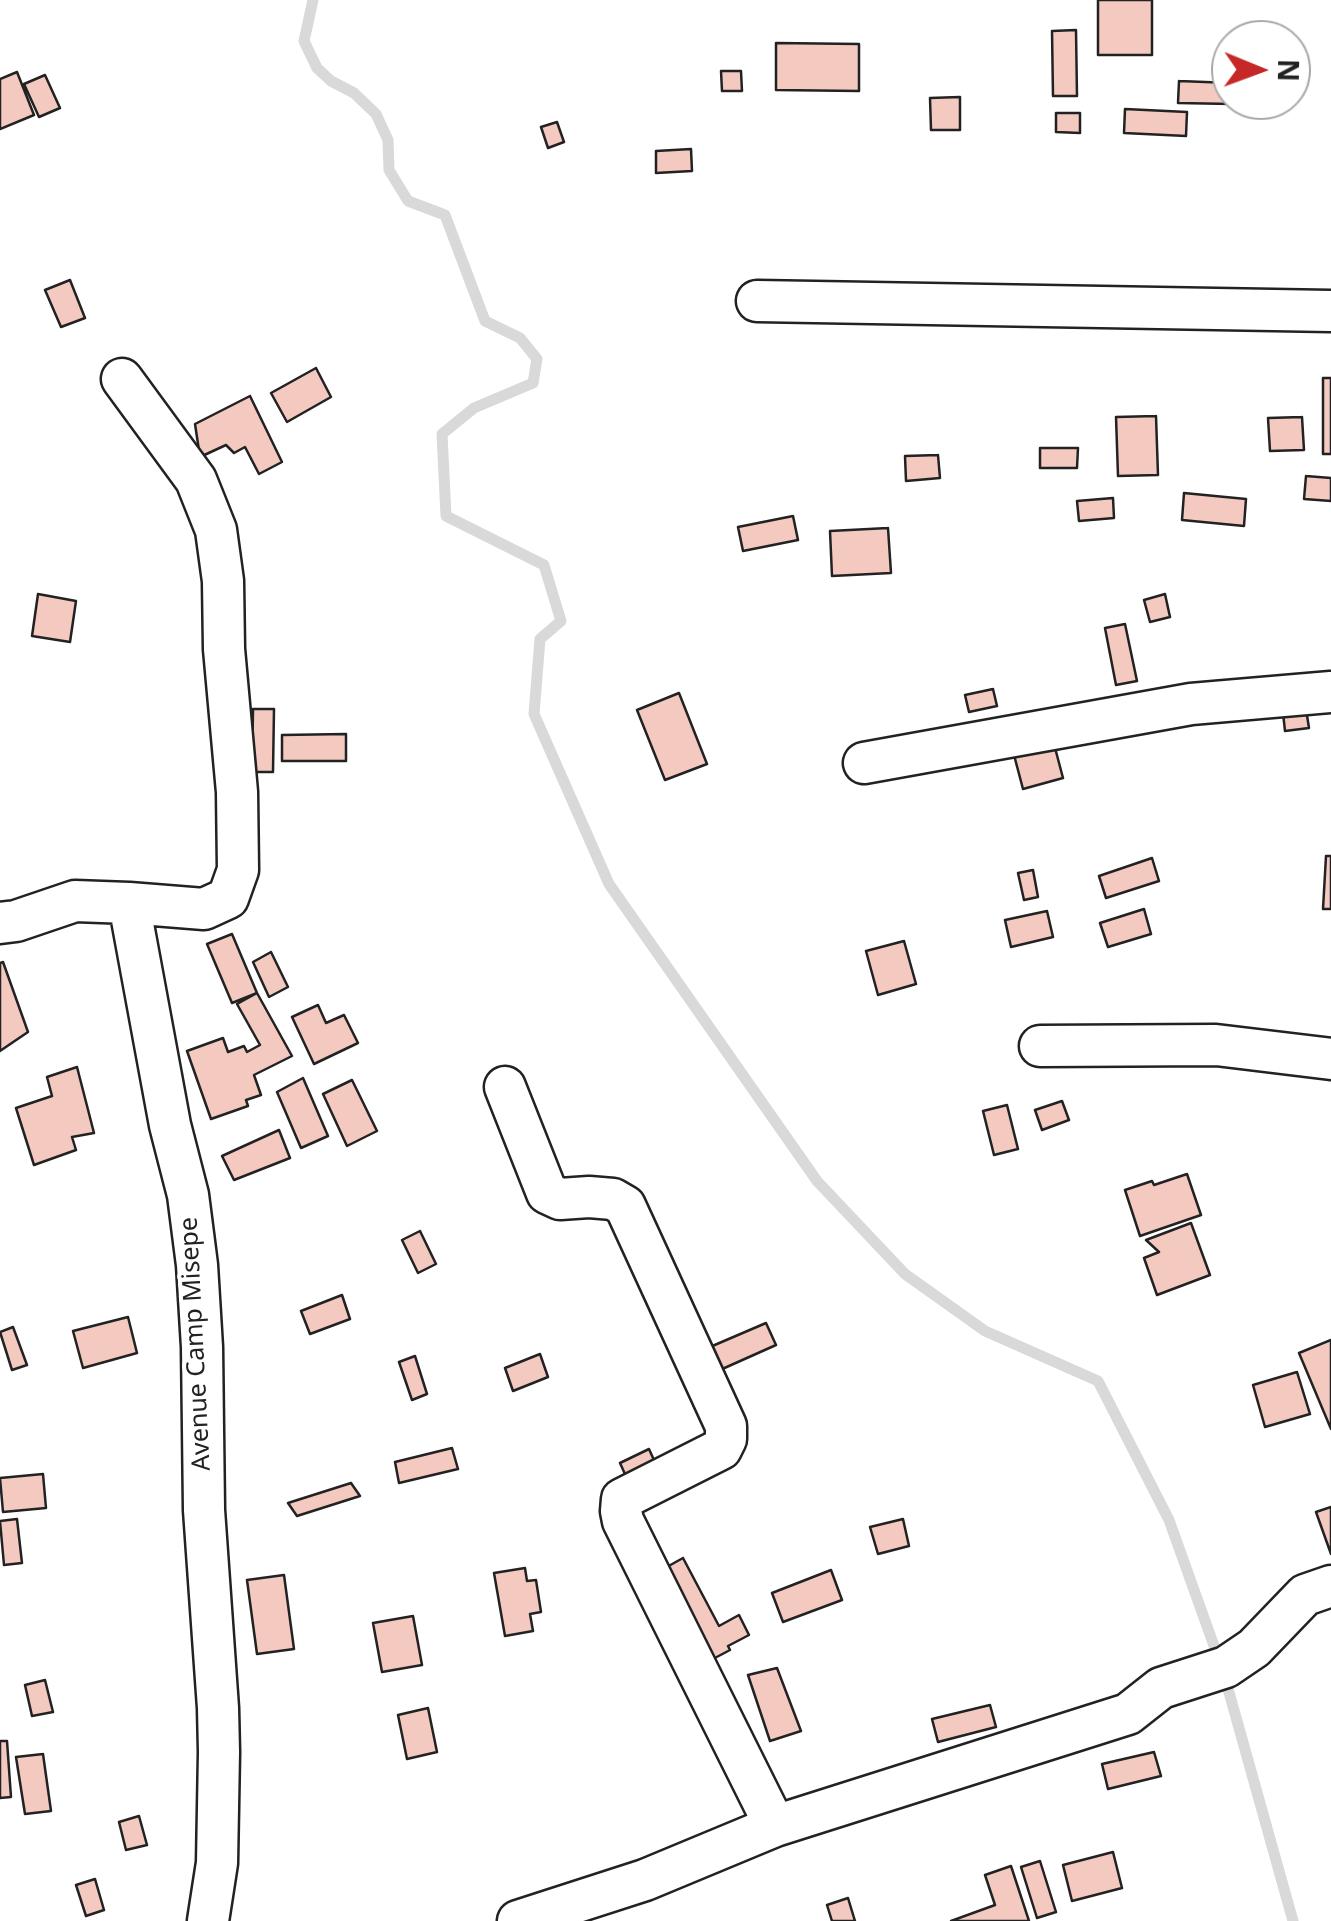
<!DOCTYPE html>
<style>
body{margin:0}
#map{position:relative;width:1331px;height:1921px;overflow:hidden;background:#fff;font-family:"Noto Sans",sans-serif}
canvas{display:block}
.north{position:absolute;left:1211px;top:20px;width:100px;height:100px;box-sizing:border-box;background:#fff;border:2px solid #a7a7a7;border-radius:50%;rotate:91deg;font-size:28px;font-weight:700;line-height:40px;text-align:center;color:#222}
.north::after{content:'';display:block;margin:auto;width:35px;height:45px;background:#c62828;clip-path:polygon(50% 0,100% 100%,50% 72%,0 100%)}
</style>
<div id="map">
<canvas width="1331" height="1921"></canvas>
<div class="north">N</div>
</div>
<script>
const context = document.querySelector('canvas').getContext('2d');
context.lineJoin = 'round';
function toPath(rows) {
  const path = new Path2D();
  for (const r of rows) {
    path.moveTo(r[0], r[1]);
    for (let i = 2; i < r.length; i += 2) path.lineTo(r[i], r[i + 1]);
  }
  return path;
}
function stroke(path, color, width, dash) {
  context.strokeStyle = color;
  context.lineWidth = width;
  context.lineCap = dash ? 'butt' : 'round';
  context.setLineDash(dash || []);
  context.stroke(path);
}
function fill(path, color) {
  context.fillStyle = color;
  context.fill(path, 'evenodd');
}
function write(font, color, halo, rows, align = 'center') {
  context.font = font + ' "Noto Sans",sans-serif';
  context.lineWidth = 8;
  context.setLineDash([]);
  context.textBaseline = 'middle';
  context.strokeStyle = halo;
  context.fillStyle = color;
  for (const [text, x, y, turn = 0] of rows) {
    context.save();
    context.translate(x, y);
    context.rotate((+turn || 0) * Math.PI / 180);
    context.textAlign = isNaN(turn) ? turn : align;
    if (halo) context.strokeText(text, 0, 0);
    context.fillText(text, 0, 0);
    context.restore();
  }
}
const stream = toPath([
 [313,0,304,41,317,68,331,81,354,93,376,114,388,140,389,170,408,201,445,215,485,321,520,338,537,359,533,383,474,408,442,434,446,516,544,565,561,621,540,639,534,714,609,884,817,1181,905,1274,985,1331,1098,1381,1169,1520,1218,1657],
 [1225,1678,1293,1921]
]);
const building = toPath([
 [1098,0,1152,0,1152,55,1098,55,1098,0],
 [1076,30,1077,96,1053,96,1052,31,1076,30],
 [776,43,859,44,859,91,776,90,776,43],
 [721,71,741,71,742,91,722,91,721,71],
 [17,72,34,115,0,129,0,79,17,72],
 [45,75,60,108,39,117,24,84,45,75],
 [1179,81,1231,83,1232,104,1178,103,1179,81],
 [960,97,960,130,931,130,930,98,960,97],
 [1125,109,1187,112,1186,136,1124,133,1125,109],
 [1056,113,1080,113,1080,133,1056,132,1056,113],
 [557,122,564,142,548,148,541,127,557,122],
 [691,149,692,171,656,173,656,151,691,149],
 [70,280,85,318,61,327,45,290,70,280],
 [316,368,331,397,287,422,271,393,316,368],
 [1323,378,1331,378,1331,454,1323,454,1323,378],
 [250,396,282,462,259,474,245,447,234,453,226,445,200,457,195,424,250,396],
 [1156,416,1158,475,1118,476,1116,417,1156,416],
 [1302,417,1304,450,1270,451,1268,418,1302,417],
 [1040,448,1078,448,1077,468,1040,468,1040,448],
 [938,455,940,478,906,481,905,456,938,455],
 [1306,476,1331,478,1331,501,1304,499,1306,476],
 [1184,493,1246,499,1244,526,1182,520,1184,493],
 [1113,498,1114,518,1079,521,1077,501,1113,498],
 [793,516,798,540,743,551,738,527,793,516],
 [888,528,891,573,832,576,830,531,888,528],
 [38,594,76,601,70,642,32,636,38,594],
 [1165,594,1170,617,1150,622,1144,600,1165,594],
 [1125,624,1137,681,1116,685,1105,628,1125,624],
 [993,689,997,706,969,712,965,695,993,689],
 [679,693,707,764,665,780,637,710,679,693],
 [253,709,274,709,273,772,252,772,253,709],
 [1306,709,1309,728,1285,731,1283,713,1306,709],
 [346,734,346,761,282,761,282,735,346,734],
 [1054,744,1063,778,1023,789,1014,755,1054,744],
 [1326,856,1331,856,1331,909,1323,909,1326,856],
 [1152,858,1159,881,1106,898,1099,876,1152,858],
 [1033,870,1038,897,1024,900,1018,873,1033,870],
 [1144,909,1151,934,1108,947,1100,923,1144,909],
 [1047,911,1053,937,1011,947,1005,920,1047,911],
 [232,934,257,993,232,1003,207,944,232,934],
 [904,941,916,984,878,995,866,951,904,941],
 [271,952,288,987,269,997,253,962,271,952],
 [3,962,28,1032,0,1051,0,963,3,962],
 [257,993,292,1056,254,1075,261,1095,246,1100,248,1106,211,1119,187,1051,223,1038,228,1052,244,1046,247,1052,260,1045,237,1004,257,993],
 [318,1005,326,1023,344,1015,358,1043,314,1064,292,1017,318,1005],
 [77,1067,94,1133,72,1137,76,1150,34,1165,16,1108,52,1096,47,1077,77,1067],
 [303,1078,328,1136,301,1148,277,1092,303,1078],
 [352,1080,377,1131,347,1146,323,1094,352,1080],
 [1062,1101,1069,1120,1042,1130,1035,1110,1062,1101],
 [1007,1105,1018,1149,994,1155,983,1111,1007,1105],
 [279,1130,290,1158,234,1180,222,1156,279,1130],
 [1187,1174,1201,1215,1140,1236,1125,1190,1152,1181,1154,1185,1187,1174],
 [1191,1223,1210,1275,1157,1295,1144,1258,1159,1252,1146,1240,1191,1223],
 [420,1231,436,1264,418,1273,402,1240,420,1231],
 [342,1295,350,1319,310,1334,301,1311,342,1295],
 [128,1317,137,1353,83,1368,73,1331,128,1317],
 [766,1323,776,1345,720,1370,710,1347,766,1323],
 [13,1327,27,1365,12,1370,0,1332,13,1327],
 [1331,1340,1331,1429,1299,1353,1331,1340],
 [540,1354,548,1377,513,1391,505,1368,540,1354],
 [415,1356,427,1394,412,1400,399,1362,415,1356],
 [1297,1372,1310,1414,1265,1427,1253,1385,1297,1372],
 [452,1448,458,1469,399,1483,395,1462,452,1448],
 [649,1449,658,1469,629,1483,620,1463,649,1449],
 [43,1474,46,1508,3,1512,0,1478,43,1474],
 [351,1483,360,1496,297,1516,288,1503,351,1483],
 [1331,1507,1331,1554,1316,1512,1331,1507],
 [17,1519,22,1563,4,1565,0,1521,17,1519],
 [903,1519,909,1546,878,1554,870,1527,903,1519],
 [683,1558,719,1626,739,1615,749,1635,728,1646,730,1650,713,1659,665,1568,683,1558],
 [525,1568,527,1581,536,1580,541,1612,530,1614,533,1631,505,1636,494,1573,525,1568],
 [831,1570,842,1600,783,1622,772,1593,831,1570],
 [284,1575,294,1649,257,1654,247,1580,284,1575],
 [413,1616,422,1665,382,1672,373,1623,413,1616],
 [777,1668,801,1731,770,1741,748,1675,777,1668],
 [45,1680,53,1712,32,1716,25,1685,45,1680],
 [990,1705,996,1727,938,1742,932,1719,990,1705],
 [428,1708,437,1752,407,1759,398,1715,428,1708],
 [0,1741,7,1741,11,1797,0,1798,0,1741],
 [1154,1752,1161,1776,1108,1789,1102,1764,1154,1752],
 [43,1754,51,1811,25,1814,16,1757,43,1754],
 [139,1816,147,1845,126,1850,119,1822,139,1816],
 [1113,1852,1122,1888,1072,1901,1063,1865,1113,1852],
 [1040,1861,1056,1912,1037,1918,1021,1867,1040,1861],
 [1011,1866,1029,1921,951,1921,995,1905,985,1875,1011,1866],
 [95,1879,104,1910,86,1916,76,1885,95,1879],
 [848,1898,855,1921,832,1921,827,1905,848,1898]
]);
const minor = toPath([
 [757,301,1331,311],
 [122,379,196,480,216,530,223,581,224,649,237,792,238,870,228,898,204,909,129,903],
 [864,763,1191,704,1331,692],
 [0,923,16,921,75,901,129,903,170,1125,188,1195,197,1265,202,1347,204,1510,218,1708,219,1752,217,1863,208,1921],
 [1040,1046,1216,1045,1331,1059],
 [505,1087,547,1193,560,1199,589,1197,613,1199,625,1206,726,1426,726,1439,721,1449,622,1499,621,1511,623,1521,775,1826],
 [518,1921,645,1880,775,1826,1128,1714,1161,1688,1226,1667,1254,1648,1305,1595,1331,1586]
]);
const streetNames = [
 ["Avenue Camp Misepe",196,1344,-93]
];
stroke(stream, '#d9d9d9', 11);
fill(building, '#f3c9c0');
stroke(building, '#222', 2.5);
stroke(minor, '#222', 45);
stroke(minor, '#fff', 40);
write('25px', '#222', '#fff', streetNames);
</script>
